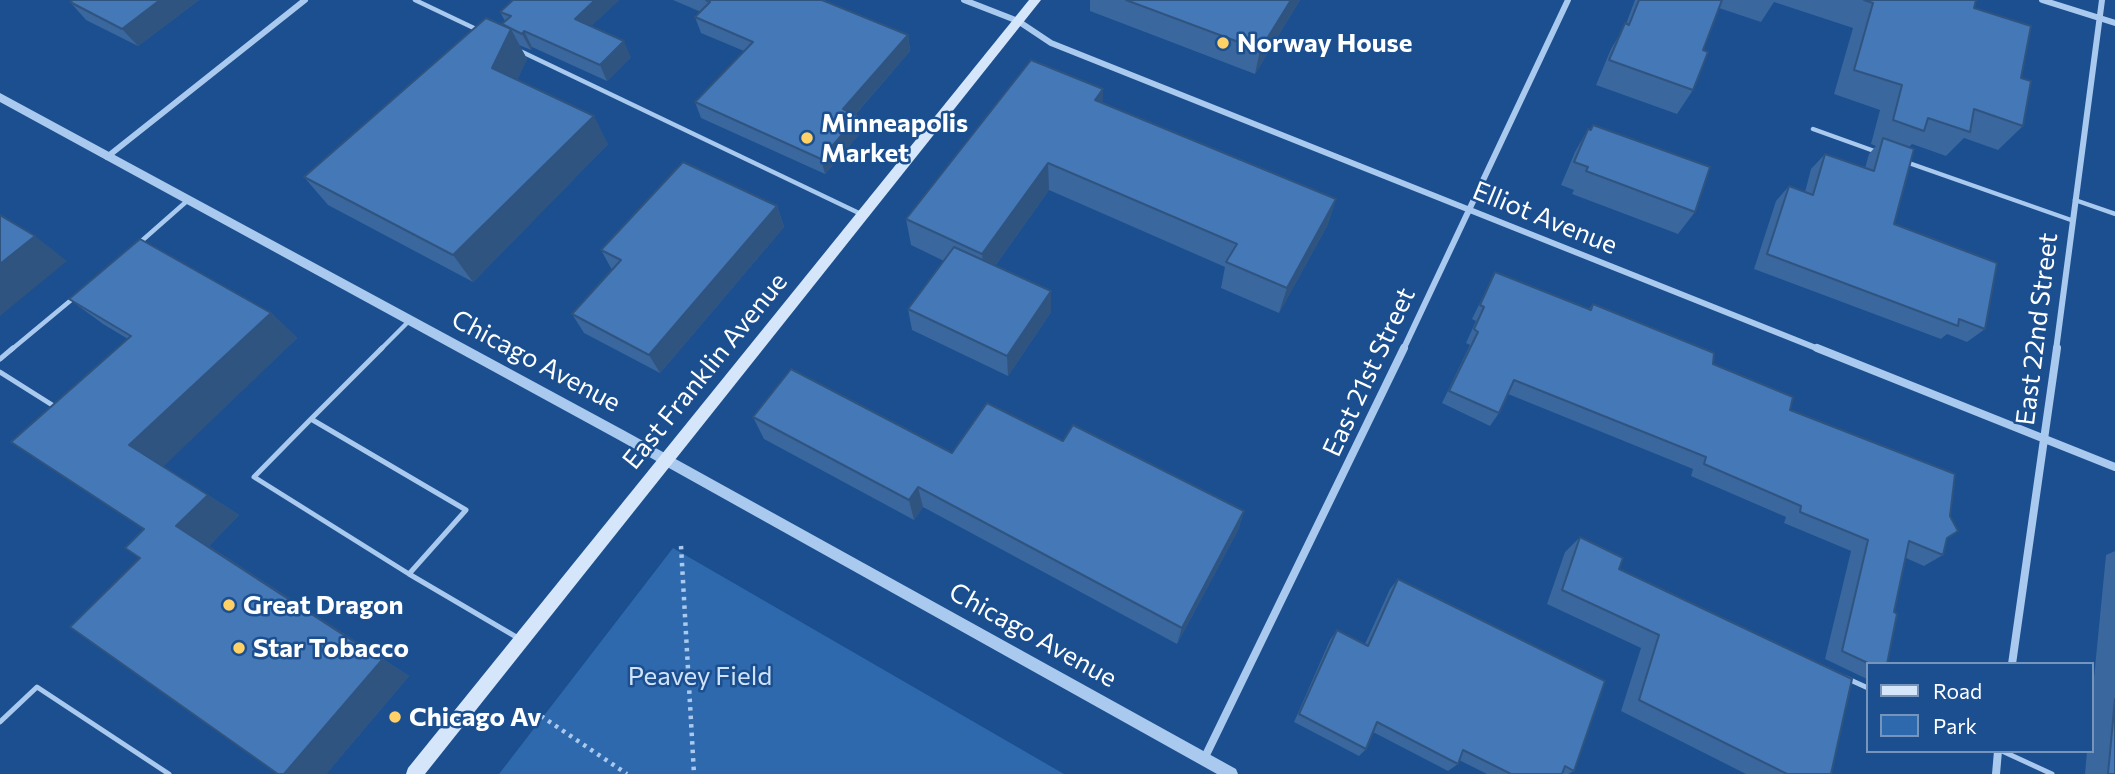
<!DOCTYPE html>
<style>
body{margin:0}
#map{position:relative;width:2115px;height:774px;overflow:hidden;background:#1b4f8f;font-family:Commissioner,sans-serif}
canvas{display:block}
.legend{position:absolute;left:1866px;top:662px;width:228px;height:91px;box-sizing:border-box;background:#1b4f8f;border:2px solid #7695bc;margin:0;padding:9px 12px;list-style:none;font-size:21px;color:#fff}
.legend li{display:flex;align-items:center;gap:14px;height:35px}
.legend b{width:35px;border:2px solid #7695bc}
</style>
<div id="map">
<canvas width="2115" height="774"></canvas>
<ul class="legend">
<li><b style="height:9px;background:#d6e6fa"></b>Road</li>
<li><b style="height:19px;background:#2e69ad"></b>Park</li>
</ul>
</div>
<script>
const context = document.querySelector('canvas').getContext('2d');
context.lineJoin = 'round';
function fill(path, color) {
  context.fillStyle = color;
  context.fill(path, 'evenodd');
}
function toPath(rows) {
  const path = new Path2D();
  for (const r of rows) {
    path.moveTo(r[0], r[1]);
    for (let i = 2; i < r.length; i += 2) path.lineTo(r[i], r[i + 1]);
  }
  return path;
}
function stroke(path, color, width, dash) {
  context.strokeStyle = color;
  context.lineWidth = width;
  context.lineCap = dash ? 'butt' : 'round';
  context.setLineDash(dash || []);
  context.stroke(path);
}
function write(font, color, halo, rows, align = 'center') {
  context.font = font + ' Commissioner,sans-serif';
  context.lineWidth = 5;
  context.setLineDash([]);
  context.textBaseline = 'middle';
  context.strokeStyle = halo;
  context.fillStyle = color;
  for (const [text, x, y, turn = 0] of rows) {
    context.save();
    context.translate(x, y);
    context.rotate((+turn || 0) * Math.PI / 180);
    context.textAlign = isNaN(turn) ? turn : align;
    if (halo) context.strokeText(text, 0, 0);
    context.fillText(text, 0, 0);
    context.restore();
  }
}
const green = toPath([
 [673,548,1064,774,499,774]
]);
const path = toPath([
 [681,546,694,774],
 [541,716,627,774]
]);
const serviceFar1 = toPath([
 [415,0,478,30],
 [518,50,863,215],
 [1813,129,1877,152],
 [1906,162,2071,220],
 [2075,200,2115,214],
 [137,245,187,201],
 [11,350,76,296],
 [380,350,410,320]
]);
const service = toPath([
 [0,359,13,348],
 [0,372,57,408],
 [311,419,466,510,409,574,254,477,311,419],
 [311,419,382,348],
 [409,574,518,638],
 [1846,678,1868,688],
 [0,722,37,687,169,774],
 [2002,751,2052,774]
]);
const minorFar1 = toPath([
 [964,0,1018,21,1051,43,1821,350],
 [2042,0,2115,23],
 [107,157,305,0],
 [1403,350,1568,0],
 [2056,350,2102,0]
]);
const minor = toPath([
 [1817,348,2115,467],
 [2012,664,2057,348],
 [1204,759,1404,348],
 [1996,774,1998,751]
]);
const tertiary = toPath([
 [0,93,625,431,1236,769,1238,774,1217,774,617,439,0,102,0,93]
]);
const secondary = toPath([
 [1029,0,1041,0,425,774,406,774,408,768,1029,0]
]);
const wall = toPath([
 [199,0,138,46,86,20,70,2],
 [513,0,619,0,591,26,631,57,607,81,532,47,531,50,519,45,527,59,517,80,608,144,473,282,328,205,304,177,502,25,505,21,500,12],
 [673,0,822,0,908,35,910,51,855,115,862,131,825,174,701,118,695,102,744,51,701,33,695,17,701,12],
 [1090,0,1300,0,1255,74,1090,11],
 [1635,0,1976,0,1974,8,2021,78,2023,126,1998,150,1964,138,1946,156,1912,144,1909,147,1894,224,1985,329,1967,342,1947,334,1941,339,1754,269,1776,201,1789,186,1805,192,1811,169,1825,154,1865,168,1869,154,1876,146,1871,144,1880,110,1834,94,1853,28,1774,2,1761,22,1719,8,1703,50,1693,90,1677,114,1596,85,1611,49,1626,24],
 [1103,89,1102,103,1336,199,1327,226,1279,313,1221,288,1225,267,1049,190,995,266,1051,291,1051,312,1008,376,912,330,908,309,944,261,911,245,906,219],
 [1593,125,1695,212,1678,234,1572,194,1574,190,1561,185,1575,152,1588,129,1591,129],
 [777,206,784,227,660,373,584,333,572,314,612,270,601,250],
 [1495,272,1589,309,1593,304,1713,364,1790,410,1947,538,1943,555,1924,566,1906,558,1894,612,1887,664,1868,664,1868,679,1867,679,1825,659,1851,551,1784,523,1786,517,1691,476,1693,469,1508,394,1499,413,1490,426,1442,403,1470,345,1466,343,1476,321,1472,319],
 [69,299,271,313,297,338,163,466,239,515,209,546,409,676,326,774,278,774,140,558,144,529,128,339,103,324],
 [753,417,952,453,1063,441,1244,511,1238,530,1177,644,923,507,914,520,764,439],
 [1580,537,1619,569,1831,774,1746,774,1621,711,1641,648,1547,604,1565,552],
 [2115,551,2115,774,2085,774,2087,751,2092,751,2092,698,2106,555],
 [1398,579,1574,771,1568,774,1487,774,1459,760,1458,764,1448,771,1373,732,1366,749,1359,756,1294,722,1330,640,1337,630,1365,644,1390,589]
]);
const shadedWall = toPath([
 [160,0,199,0,138,46,122,29],
 [595,0,619,0,582,35,575,19],
 [1291,0,1300,0,1255,74,1260,50],
 [511,29,527,59,509,97,492,68],
 [524,31,532,47,531,50,522,34],
 [908,35,910,51,846,125,843,109],
 [624,41,631,57,607,81,600,65],
 [1103,89,1102,118,1095,100],
 [594,116,608,144,473,282,453,255],
 [858,116,862,131,825,174,821,159],
 [1048,163,1049,190,985,280,982,254],
 [1336,199,1327,226,1279,313,1287,288],
 [777,206,784,227,660,373,649,355],
 [35,236,67,261,0,316,0,264],
 [1051,291,1051,312,1008,376,1007,356],
 [271,313,297,338,163,467,129,445],
 [918,487,923,507,914,520,909,500],
 [208,495,239,515,209,546,409,676,326,774,284,774,176,526],
 [1244,511,1238,530,1177,644,1182,628]
]);
const building = toPath([
 [73,0,160,0,122,29,70,2,73,0],
 [513,0,595,0,575,19,624,41,600,65,524,31,522,34,502,24,511,16,500,12,513,0],
 [706,0,822,0,908,35,843,109,858,116,821,159,695,102,753,42,695,17,710,2,706,0],
 [1126,0,1291,0,1260,50,1126,0],
 [1639,0,1722,0,1703,50,1708,52,1693,90,1609,60,1625,23,1629,25,1639,0],
 [1864,0,1976,0,1974,8,2031,26,2021,78,2031,81,2023,126,1974,109,1970,132,1928,118,1924,131,1893,120,1902,85,1854,70,1873,3,1864,0],
 [486,18,511,29,492,68,594,116,453,255,304,177,486,18],
 [1031,60,1103,89,1095,100,1336,199,1287,288,1226,262,1237,244,1048,163,982,254,906,219,1031,60],
 [1593,125,1710,167,1695,212,1586,171,1588,167,1574,162,1588,129,1591,130,1593,125],
 [1883,138,1914,149,1894,224,1997,263,1985,329,1959,319,1958,326,1767,254,1789,186,1813,195,1825,154,1874,171,1883,138],
 [683,162,777,206,649,355,572,314,621,260,601,250,683,162],
 [0,215,35,236,0,264,0,215],
 [140,239,271,313,129,445,208,495,176,526,382,660,284,774,278,774,70,627,140,558,125,548,144,529,11,442,131,336,69,299,140,239],
 [954,247,1051,291,1007,356,908,309,954,247],
 [1495,272,1591,310,1593,304,1714,353,1713,364,1793,397,1790,410,1955,474,1950,516,1958,531,1947,538,1943,555,1909,541,1894,612,1897,614,1887,664,1870,664,1842,651,1868,540,1800,512,1801,506,1704,464,1706,457,1514,380,1499,413,1449,391,1478,332,1474,329,1484,307,1480,305,1495,272],
 [791,369,952,453,987,403,1063,441,1073,425,1244,511,1182,628,918,487,909,500,753,417,791,369],
 [1580,537,1623,558,1619,569,1852,679,1831,774,1787,774,1639,700,1659,635,1562,590,1580,537],
 [1398,579,1605,681,1574,771,1565,766,1562,774,1511,774,1463,750,1458,764,1377,722,1366,749,1299,714,1337,630,1368,646,1398,579],
 [2115,699,2115,774,2108,774,2115,699]
]);
const markers = [
 [1223,43,7,"#ffd166"],
 [807,138,7,"#ffd166"],
 [229,605,7,"#ffd166"],
 [239,648,7,"#ffd166"],
 [395,717,7,"#ffd166"]
];
const poiNames = [
 ["Norway House",1237,43],
 ["Minneapolis",821,123],
 ["Market",821,153],
 ["Great Dragon",243,605],
 ["Star Tobacco",253,648],
 ["Chicago Av",409,717]
];
const streetNames = [
 ["Elliot Avenue",1545,218,22],
 ["East 22nd Street",2037,329,-83],
 ["Chicago Avenue",536,361,28],
 ["East Franklin Avenue",705,371,-51],
 ["East 21st Street",1369,372,-65],
 ["Chicago Avenue",1033,635,29]
];
const parkNames = [
 ["Peavey Field",700,676]
];
fill(green, '#2e69ad');
stroke(path, '#a9c9ee', 4.5, [3.5, 5]);
stroke(serviceFar1, '#a9c9ee', 4.5);
stroke(service, '#a9c9ee', 5);
stroke(minorFar1, '#a9c9ee', 6);
stroke(minor, '#a9c9ee', 8);
fill(tertiary, '#a9c9ee');
fill(secondary, '#d6e6fa');
fill(wall, '#3a679d');
fill(shadedWall, '#305480');
fill(building, '#4478b7');
stroke(building, '#305480', 2);
for (const [x, y, r, color] of markers) {
  const dot = new Path2D();
  dot.arc(x, y, r, 0, 2 * Math.PI);
  context.fillStyle = color;
  context.fill(dot);
  stroke(dot, '#1b4f8f', 2.5);
}
write('bold 26px', '#fff', '#1b4f8f', poiNames, 'left');
write('26px', '#fff', '#1b4f8f', streetNames);
write('26px', '#cfe3fa', '#1b4f8f', parkNames);
</script>
